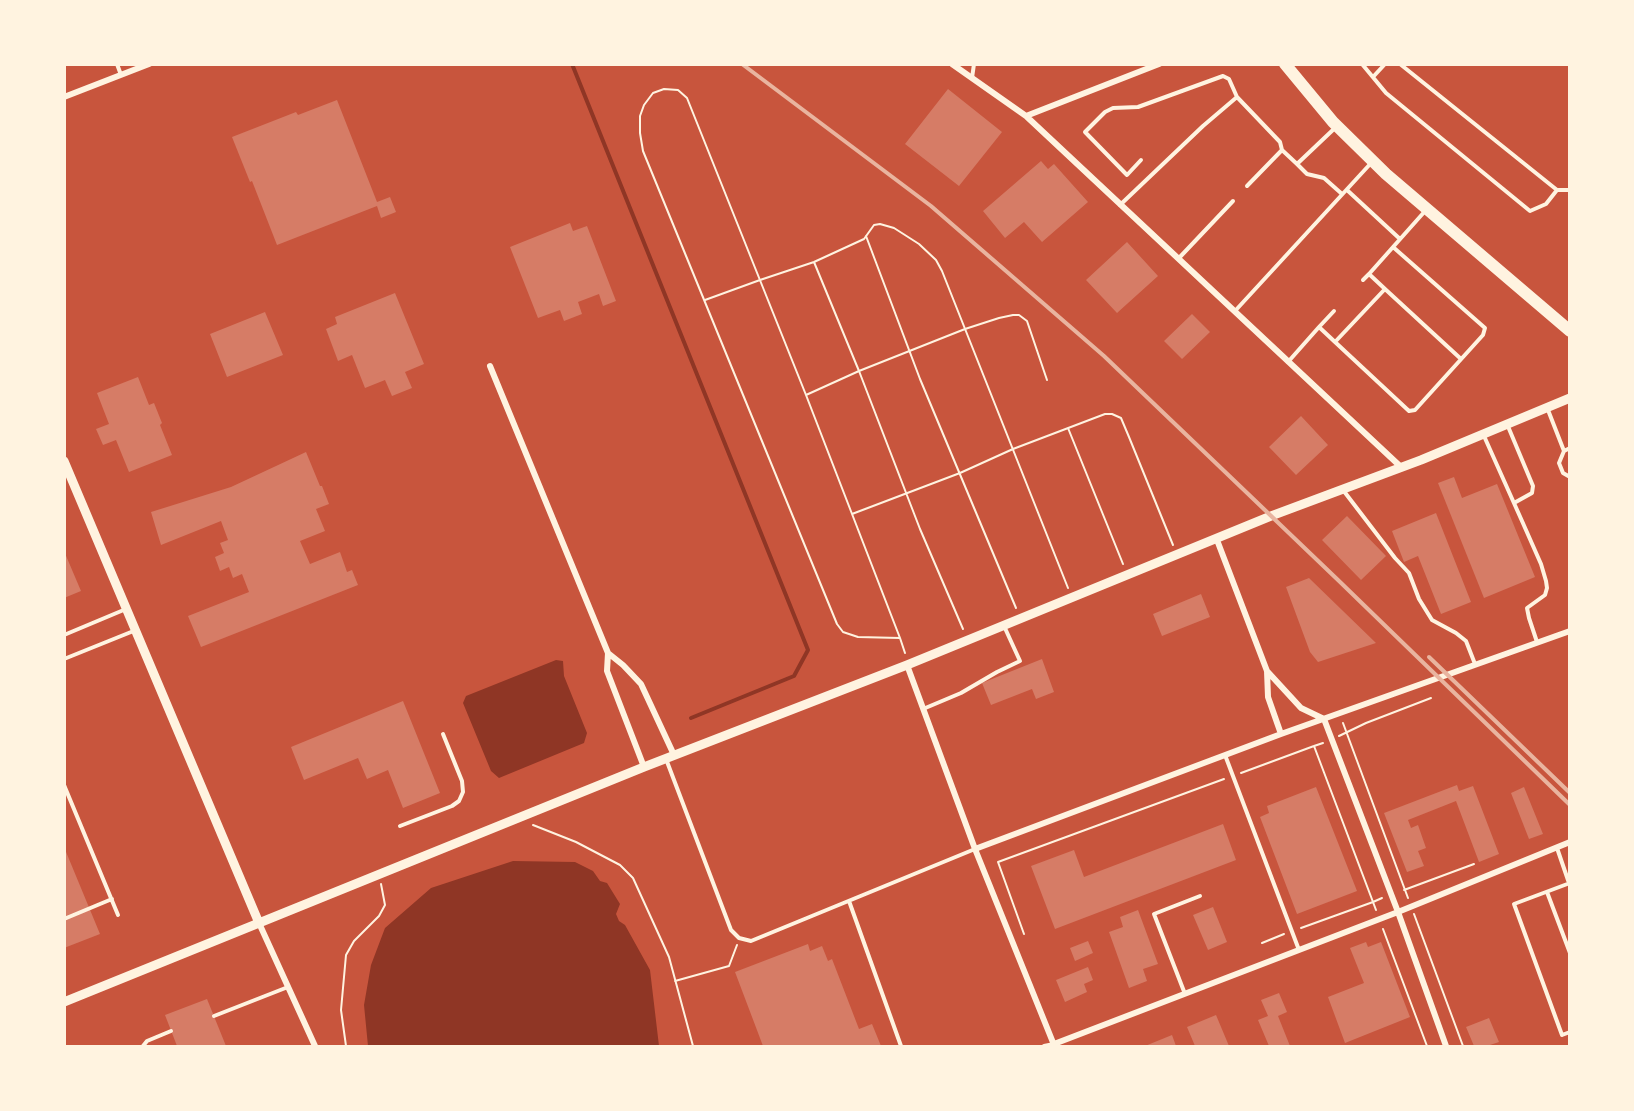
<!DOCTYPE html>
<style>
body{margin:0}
#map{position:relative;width:1634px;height:1111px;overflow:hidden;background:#c8553d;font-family:Georgia,serif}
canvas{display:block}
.frame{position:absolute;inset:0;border:66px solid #fff3e0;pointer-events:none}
</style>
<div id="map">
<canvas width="1634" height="1111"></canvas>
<div class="frame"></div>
</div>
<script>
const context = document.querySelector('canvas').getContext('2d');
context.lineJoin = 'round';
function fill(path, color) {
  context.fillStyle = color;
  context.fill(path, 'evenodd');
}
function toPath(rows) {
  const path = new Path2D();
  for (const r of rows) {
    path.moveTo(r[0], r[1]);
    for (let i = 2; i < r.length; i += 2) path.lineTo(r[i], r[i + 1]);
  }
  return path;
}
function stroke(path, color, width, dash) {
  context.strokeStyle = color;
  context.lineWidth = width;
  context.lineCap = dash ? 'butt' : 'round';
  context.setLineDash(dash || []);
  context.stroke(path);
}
const water = toPath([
 [556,660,563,661,564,676,587,733,584,743,499,778,491,771,463,703,466,696],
 [513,861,575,862,593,871,600,881,607,883,620,904,616,914,619,921,625,925,650,970,659,1046,368,1046,364,1005,371,965,385,928,431,888]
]);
const stream = toPath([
 [572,64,808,650,794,676,691,718]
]);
const building = toPath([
 [948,89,1002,132,959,186,905,144],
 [337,100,377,202,390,197,396,212,381,218,377,206,277,245,252,181,250,182,232,137,296,112,298,115],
 [1041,161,1048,169,1054,164,1088,202,1042,242,1024,222,1005,238,983,211],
 [570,223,573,231,587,226,616,301,603,306,599,294,578,302,582,314,564,321,560,310,538,318,510,247],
 [1127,242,1158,276,1117,313,1086,280],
 [395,293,424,364,405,372,412,388,392,396,385,380,365,388,352,355,338,361,326,329,337,324,335,317],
 [265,312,283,355,227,377,210,334],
 [1192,314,1210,332,1182,359,1164,341],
 [138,377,149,405,154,403,162,423,160,425,172,455,129,472,116,440,103,445,96,429,109,424,97,393],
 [1301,416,1328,445,1296,475,1269,447],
 [306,452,320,486,322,486,329,504,316,509,325,531,300,541,310,564,340,552,347,572,352,570,358,585,201,647,188,616,249,592,242,574,233,578,229,567,220,571,215,557,224,553,220,543,228,540,221,521,161,545,151,512,231,487],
 [1454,477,1462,498,1497,484,1535,577,1484,598,1438,483],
 [1436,513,1471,602,1441,614,1418,556,1404,562,1392,531],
 [1347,516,1386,556,1361,580,1322,540],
 [64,551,81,591,64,598],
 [1309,578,1376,643,1318,662,1310,652,1286,587],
 [1201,594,1210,617,1162,636,1153,614],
 [1042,659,1054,692,1036,699,1032,689,991,705,982,683],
 [403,701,440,793,403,808,388,770,367,779,358,758,304,780,291,747],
 [1457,785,1459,791,1473,786,1499,854,1479,862,1456,801,1408,820,1411,828,1418,825,1426,848,1418,851,1424,866,1407,872,1384,813],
 [1316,787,1357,891,1297,914,1260,817,1269,813,1267,806],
 [1524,787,1543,834,1529,839,1511,793],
 [1223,824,1236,860,1055,929,1031,866,1074,850,1084,877],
 [64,847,100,934,64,948],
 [1213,907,1227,942,1208,950,1193,915],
 [1138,910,1158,964,1143,969,1147,981,1129,988,1109,932,1123,927,1120,917],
 [1088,941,1093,953,1075,961,1070,948],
 [1366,942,1368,947,1381,942,1410,1017,1345,1043,1328,997,1364,983,1350,948],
 [808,944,810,951,822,946,828,961,832,959,859,1029,872,1024,881,1046,763,1046,735,972],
 [1088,967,1093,980,1084,984,1087,992,1065,1002,1056,980],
 [1279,993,1287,1012,1278,1016,1290,1046,1269,1046,1258,1020,1268,1016,1261,1000],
 [207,999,226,1046,177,1046,165,1015],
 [1216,1015,1229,1046,1195,1046,1187,1027],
 [1489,1018,1499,1042,1487,1046,1474,1046,1466,1027],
 [1172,1035,1176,1046,1145,1046]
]);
const path = toPath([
 [866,236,920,379,1016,608],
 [814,262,859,371,920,529,963,629],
 [705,300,760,280,814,262,864,239,874,225,880,224,894,228,919,244,936,260,942,271,1068,588],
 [806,395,859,371,965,329,999,318,1013,315,1019,315,1027,321,1047,380],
 [1068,428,1123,564],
 [852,514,960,473,1013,449,1105,414,1112,414,1121,418,1129,437,1173,545],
 [900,638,858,637,843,632,837,624,643,151,640,133,640,116,644,105,653,93,664,89,678,90,687,98,806,395,900,638,905,653],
 [1343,723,1408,898],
 [1339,736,1366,723,1431,698],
 [1241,773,1314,746],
 [533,825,576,842,620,865,633,878,669,957,693,1046],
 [1404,890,1474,864],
 [1376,910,1373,902,1382,898],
 [1414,914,1463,1046],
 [1301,928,1373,902,1314,746,1323,743],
 [1383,929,1427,1046],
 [1024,934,998,862,1224,779],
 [1262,943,1284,934],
 [675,981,729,966,737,945],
 [346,1046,341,1010,346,955,354,941,379,916,385,905,381,884]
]);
const service = toPath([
 [117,64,121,75],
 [1362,64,1386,93,1530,211,1546,204,1557,190,1400,64],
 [1373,77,1385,64],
 [972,78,974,64],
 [1141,160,1127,175,1085,132,1105,112,1113,108,1138,107,1223,76,1229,79,1237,97],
 [1297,164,1307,174,1324,178,1342,194],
 [1247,186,1282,150,1297,164,1336,127],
 [1347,190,1400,239],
 [1557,190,1570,190],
 [1120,205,1203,126,1237,97,1280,142,1282,150],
 [1179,258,1233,201],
 [1363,280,1369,274],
 [1385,289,1461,359],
 [1235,311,1372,162],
 [1319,327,1334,311],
 [1335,342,1409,411,1415,410,1483,335,1485,328,1393,247],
 [1288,362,1319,327,1335,342,1385,289,1369,274,1426,210],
 [1548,410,1564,451],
 [1507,424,1533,486,1532,493,1514,503],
 [1484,436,1522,521,1541,564,1546,581,1547,588,1545,595,1527,608,1529,618,1537,642],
 [1570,448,1564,451,1559,463,1563,473,1570,477],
 [1343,490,1395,558,1409,573,1419,599,1432,620,1456,633,1466,641,1475,664],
 [64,635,126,609],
 [64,659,136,630],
 [923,709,961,693,997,672,1020,661,1004,626],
 [1225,755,1299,950],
 [666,759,731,930,739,938,751,941,975,849],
 [64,785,118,915],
 [400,826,452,806,459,801,463,792,462,781,443,734],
 [1557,848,1569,883],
 [1570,883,1514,904,1562,1035,1570,1032],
 [1547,892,1570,953],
 [849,901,901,1046],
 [64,919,112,899],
 [1185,994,1154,914,1200,896],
 [214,1016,288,987],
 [143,1046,147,1041,171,1031],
 [1044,1046,1054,1044]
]);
const minor = toPath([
 [952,64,1026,116,1401,467],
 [64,97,149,64],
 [1026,116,1159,64],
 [490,366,608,653,607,671,644,767],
 [1217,540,1267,671,1268,697,1281,734],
 [608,653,623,665,641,684,674,755],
 [907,665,975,849,1054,1045],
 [1267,671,1301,708,1324,719,1398,912,1446,1046],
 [975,849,1281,734,1570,631],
 [259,923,315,1046],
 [1054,1044,1398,912,1570,842]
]);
const tertiary = toPath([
 [64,461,259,923],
 [64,1002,644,767,907,665,1271,516,1421,460,1570,398]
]);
const primary = toPath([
 [1285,64,1333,122,1386,174,1570,331]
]);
const rail = toPath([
 [742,64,931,206,1104,356,1338,580,1570,805],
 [1429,657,1570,793]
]);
fill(water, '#8f3625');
stroke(stream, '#8f3625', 4);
fill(building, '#d67c66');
stroke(path, '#fff3e0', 2);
stroke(service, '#fff3e0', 4);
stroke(minor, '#fff3e0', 6);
stroke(tertiary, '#fff3e0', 9);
stroke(primary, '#fff3e0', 12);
stroke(rail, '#e9b49f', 4);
</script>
